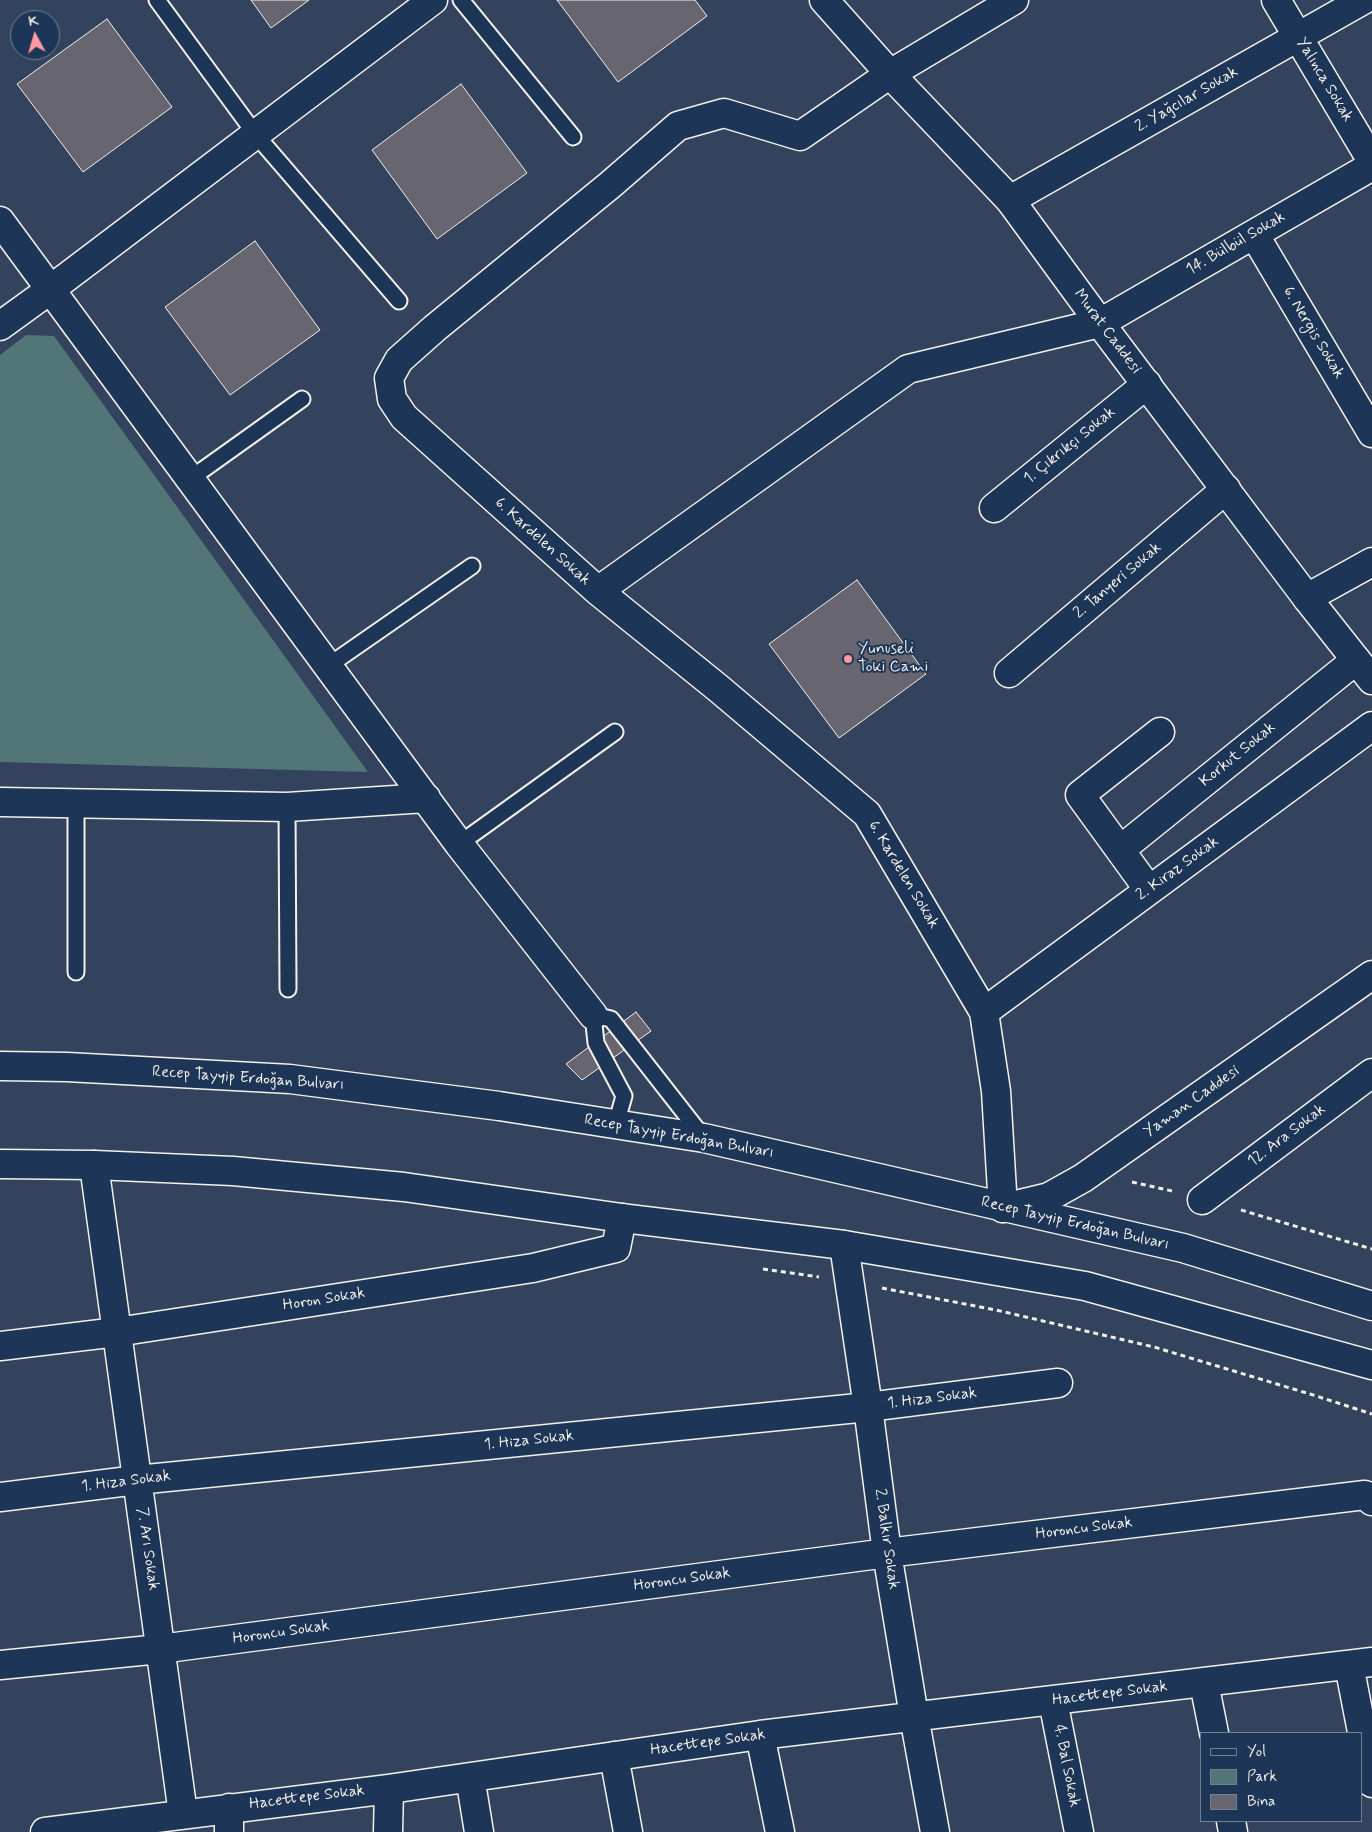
<!DOCTYPE html>
<meta charset="utf-8">
<style>
body{margin:0}
#map{position:relative;width:1372px;height:1832px;overflow:hidden;background:#33435e;font-family:Mynerve,sans-serif}
canvas{display:block}
.legend{position:absolute;left:1200px;top:1732px;width:162px;height:90px;box-sizing:border-box;background:#1d3557;border:1px solid #738091;margin:0;padding:6px 9px;list-style:none;font-size:15px;color:#f4f1e8}
.legend li{display:flex;align-items:center;gap:10px;height:25px}
.legend b{width:25px;border:1px solid #738091}
.north{position:absolute;left:10px;top:10px;width:50px;height:50px;box-sizing:border-box;background:#1d3557;border:1px solid #738091;border-radius:50%;rotate:354deg;font-size:14px;font-weight:700;line-height:20px;text-align:center;color:#f4f1e8}
.north::after{content:'';display:block;margin:auto;width:18px;height:22px;background:#ff9aa2;clip-path:polygon(50% 0,100% 100%,50% 72%,0 100%)}
</style>
<div id="map">
<canvas width="1372" height="1832"></canvas>
<ul class="legend">
<li><b style="height:6px;background:#1d3557"></b>Yol</li>
<li><b style="height:14px;background:#527678"></b>Park</li>
<li><b style="height:14px;background:#666570"></b>Bina</li>
</ul>
<div class="north">K</div>
</div>
<script>
const context = document.querySelector('canvas').getContext('2d');
context.lineJoin = 'round';
function fill(path, color) {
  context.fillStyle = color;
  context.fill(path, 'evenodd');
}
function toPath(rows) {
  const path = new Path2D();
  for (const r of rows) {
    path.moveTo(r[0], r[1]);
    for (let i = 2; i < r.length; i += 2) path.lineTo(r[i], r[i + 1]);
  }
  return path;
}
function stroke(path, color, width, dash) {
  context.strokeStyle = color;
  context.lineWidth = width;
  context.lineCap = dash ? 'butt' : 'round';
  context.setLineDash(dash || []);
  context.stroke(path);
}
function write(font, color, halo, rows, align = 'center') {
  context.font = font + ' Mynerve,sans-serif';
  context.lineWidth = 4;
  context.setLineDash([]);
  context.textBaseline = 'middle';
  context.strokeStyle = halo;
  context.fillStyle = color;
  for (const [text, x, y, turn = 0] of rows) {
    context.save();
    context.translate(x, y);
    context.rotate((+turn || 0) * Math.PI / 180);
    context.textAlign = isNaN(turn) ? turn : align;
    if (halo) context.strokeText(text, 0, 0);
    context.fillText(text, 0, 0);
    context.restore();
  }
}
const green = toPath([
 [26,335,54,336,368,772,0,762,0,355]
]);
const building = toPath([
 [251,0,309,0,271,28,251,0],
 [557,0,695,0,707,16,618,82,557,0],
 [107,19,172,107,83,172,17,84,107,19],
 [461,84,527,173,437,239,372,150,461,84],
 [255,241,320,330,230,395,165,307,255,241],
 [857,580,926,674,839,738,769,644,857,580],
 [636,1012,651,1031,582,1080,566,1064,636,1012]
]);
const path = toPath([
 [1132,1182,1172,1191],
 [1241,1210,1372,1249],
 [763,1269,819,1277],
 [882,1288,996,1310,1154,1347,1310,1394,1372,1414]
]);
const service = toPath([
 [157,0,256,135,399,301],
 [461,0,573,137],
 [190,479,302,399],
 [328,666,472,566],
 [76,803,76,972],
 [287,807,288,989],
 [459,844,615,732],
 [616,1124,624,1096,596,1043,593,1015,611,1019,704,1138]
]);
const minor = toPath([
 [1276,0,1372,161],
 [1010,200,1363,0],
 [0,221,459,844,593,1015],
 [1254,234,1372,433],
 [0,326,51,289,433,0],
 [994,508,1147,384],
 [598,591,908,369,1100,323,1372,166],
 [1307,598,1372,562],
 [1009,673,1226,489],
 [1160,732,1080,795,1120,850,1356,660],
 [0,802,287,807,426,798],
 [1120,850,1149,890],
 [984,1012,1372,726],
 [94,1165,183,1814],
 [1202,1200,1372,1073],
 [1003,1208,996,1091,984,1012,867,814,718,688,598,591,404,417,392,399,389,378,399,360,435,328,610,185,678,126,724,113,800,136,890,74,1014,0],
 [844,1245,868,1407,887,1553,914,1716,935,1832],
 [0,1346,117,1332,533,1268,616,1248,622,1218],
 [0,1497,137,1480,868,1407,1058,1383],
 [0,1665,160,1649,887,1553,1365,1495,1372,1501],
 [1349,1665,1372,1783],
 [1204,1683,1214,1733],
 [1053,1701,1079,1832],
 [760,1735,780,1832],
 [614,1756,628,1832],
 [470,1777,479,1832],
 [1231,1821,1233,1832],
 [45,1832,389,1789,760,1735,1372,1662],
 [229,1832,229,1808],
 [388,1832,389,1789]
]);
const tertiary = toPath([
 [824,0,890,74,1010,200,1100,323,1307,598,1372,680]
]);
const secondary = toPath([
 [1003,1208,1049,1197,1083,1178,1372,975]
]);
const primary = toPath([
 [0,1066,67,1067,290,1079,499,1106,704,1138,1183,1248,1372,1306],
 [0,1164,94,1165,233,1171,404,1187,622,1218,844,1245,1085,1286,1372,1365]
]);
const markers = [
 [848,659,5,"#ff9aa2"]
];
const streetNames = [
 ["Yalınca Sokak",1324,80,59],
 ["2. Yağcılar Sokak",1187,100,-30],
 ["14. Bülbül Sokak",1236,244,-30],
 ["Murat Caddesi",1107,332,53],
 ["6. Nergis Sokak",1313,333,59],
 ["1. Çıkrıkçı Sokak",1070,446,-39],
 ["6. Kardelen Sokak",542,542,42],
 ["2. Tanyeri Sokak",1118,581,-40],
 ["Korkut Sokak",1238,755,-39],
 ["2. Kiraz Sokak",1178,869,-36],
 ["6. Kardelen Sokak",903,875,59],
 ["Recep Tayyip Erdoğan Bulvarı",248,1079,4],
 ["Yaman Caddesi",1192,1102,-35],
 ["12. Ara Sokak",1287,1136,-37],
 ["Recep Tayyip Erdoğan Bulvarı",679,1137,10],
 ["Recep Tayyip Erdoğan Bulvarı",1075,1224,13],
 ["Horon Sokak",324,1300,-9],
 ["1. Hiza Sokak",932,1399,-7],
 ["1. Hiza Sokak",529,1441,-6],
 ["1. Hiza Sokak",126,1482,-7],
 ["Horoncu Sokak",1084,1529,-7],
 ["2. Balkır Sokak",886,1539,82],
 ["7. Arı Sokak",147,1549,82],
 ["Horoncu Sokak",682,1580,-8],
 ["Horoncu Sokak",281,1633,-8],
 ["Hacettepe Sokak",1110,1694,-7],
 ["Hacettepe Sokak",708,1743,-8],
 ["4. Bal Sokak",1066,1766,79],
 ["Hacettepe Sokak",307,1798,-7]
];
const poiNames = [
 ["Yunuseli",858,650],
 ["Toki Cami",858,668]
];
fill(green, '#527678');
fill(building, '#666570');
stroke(building, '#f4f1e8', 1);
stroke(service, '#f4f1e8', 19);
stroke(minor, '#f4f1e8', 31);
stroke(tertiary, '#f4f1e8', 31);
stroke(secondary, '#f4f1e8', 31);
stroke(primary, '#f4f1e8', 31);
stroke(path, '#f4f1e8', 3, [5, 4]);
stroke(service, '#1d3557', 15);
stroke(minor, '#1d3557', 28);
stroke(tertiary, '#1d3557', 28);
stroke(secondary, '#1d3557', 28);
stroke(primary, '#1d3557', 28);
for (const [x, y, r, color] of markers) {
  const dot = new Path2D();
  dot.arc(x, y, r, 0, 2 * Math.PI);
  context.fillStyle = color;
  context.fill(dot);
  stroke(dot, '#1d3557', 2);
}
write('16px', '#f4f1e8', '#1d3557', streetNames);
write('16px', '#f4f1e8', '#1d3557', poiNames, 'left');
</script>
